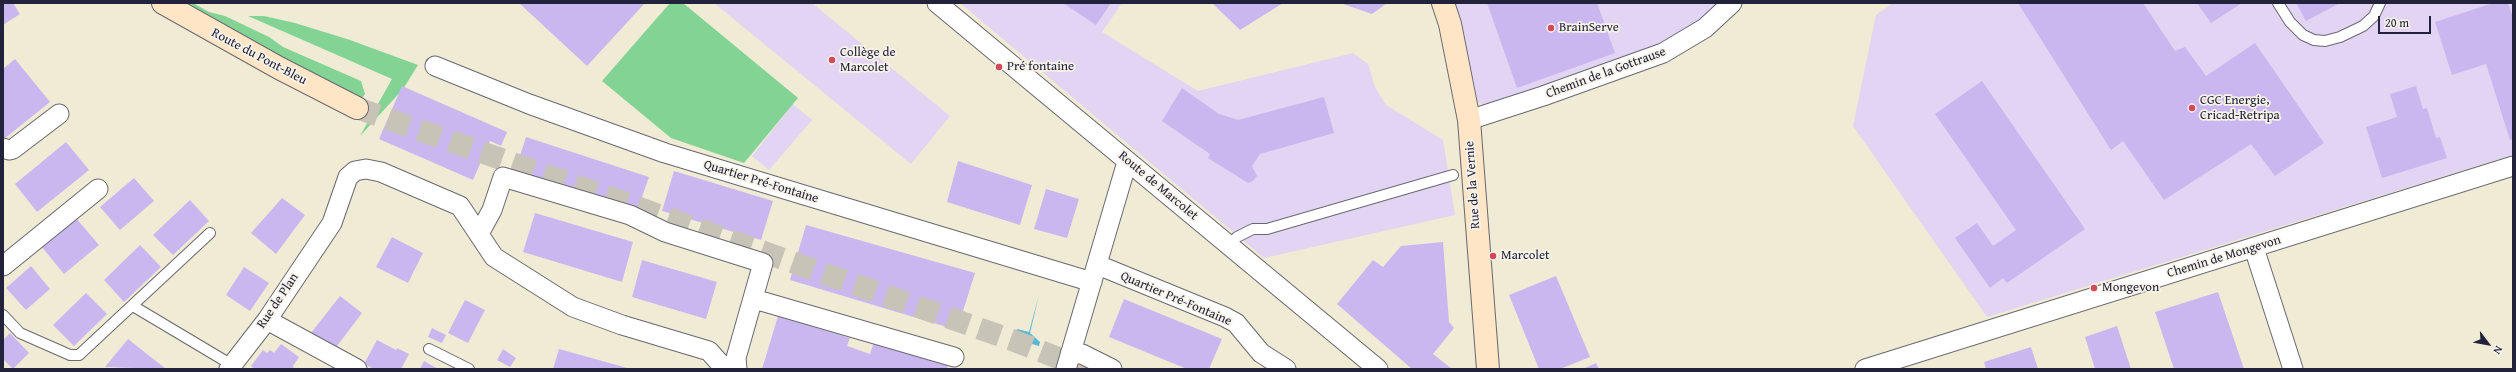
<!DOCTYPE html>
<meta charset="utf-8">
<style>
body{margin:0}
#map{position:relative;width:2516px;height:372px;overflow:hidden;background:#f0ebd5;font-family:"Gentium Book Plus",serif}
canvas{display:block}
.frame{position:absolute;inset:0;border:4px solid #22223b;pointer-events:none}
.north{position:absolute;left:2468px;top:324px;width:40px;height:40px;-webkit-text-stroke:3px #f7f3e8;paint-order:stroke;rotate:122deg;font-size:11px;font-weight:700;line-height:16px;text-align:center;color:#22223b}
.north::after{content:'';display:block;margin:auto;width:14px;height:18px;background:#22223b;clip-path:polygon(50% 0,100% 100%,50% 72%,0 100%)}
.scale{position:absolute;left:2378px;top:16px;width:53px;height:18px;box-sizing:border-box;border:2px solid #22223b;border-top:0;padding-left:5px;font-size:12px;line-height:14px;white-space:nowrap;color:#22223b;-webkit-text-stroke:3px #f7f3e8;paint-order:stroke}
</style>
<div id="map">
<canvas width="2516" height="372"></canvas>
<div class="frame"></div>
<div class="north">N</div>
<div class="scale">20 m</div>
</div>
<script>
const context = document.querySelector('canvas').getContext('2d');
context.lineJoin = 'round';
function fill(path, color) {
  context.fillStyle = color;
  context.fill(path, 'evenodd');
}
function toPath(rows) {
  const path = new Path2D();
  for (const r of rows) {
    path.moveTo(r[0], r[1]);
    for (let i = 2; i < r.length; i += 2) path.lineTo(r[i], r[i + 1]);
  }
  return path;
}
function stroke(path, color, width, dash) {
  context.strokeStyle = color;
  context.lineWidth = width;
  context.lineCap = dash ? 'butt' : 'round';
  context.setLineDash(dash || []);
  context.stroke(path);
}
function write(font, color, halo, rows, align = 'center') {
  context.font = font + ' "Gentium Book Plus",serif';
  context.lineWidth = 3.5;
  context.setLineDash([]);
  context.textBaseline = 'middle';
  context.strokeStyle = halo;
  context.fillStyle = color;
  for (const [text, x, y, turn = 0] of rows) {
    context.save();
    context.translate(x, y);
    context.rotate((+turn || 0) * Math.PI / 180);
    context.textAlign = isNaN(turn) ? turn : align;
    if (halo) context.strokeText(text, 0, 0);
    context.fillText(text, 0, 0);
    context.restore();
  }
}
const built = toPath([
 [714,3,812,3,950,116,911,164],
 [960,3,1122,3,1102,32,1198,91,1353,53,1368,64,1375,87,1386,105,1443,140,1455,215,1264,258],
 [1454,3,1720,3,1708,15,1644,56,1490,109,1478,102],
 [1893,3,2513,3,2513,155,1987,317,1853,126,1876,15],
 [793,104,812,120,769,170,752,156]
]);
const green = toPath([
 [183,3,193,3,209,12,225,16,269,37,283,47,361,81,365,94,361,99,328,84],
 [670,3,683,3,798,98,744,163,671,138,602,81],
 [248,16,264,16,295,23,350,40,418,65,403,89,360,136,392,79]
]);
const water = toPath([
 [1039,295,1030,333,1040,342,1039,346,1025,342,1015,333,1017,329,1029,332]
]);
const building = toPath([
 [3,3,13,3,20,14,3,25],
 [519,3,645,3,587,66],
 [1063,3,1111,3,1096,25],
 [1212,3,1283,3,1240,30],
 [1340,3,1387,3,1372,14],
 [1487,3,1597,3,1615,53,1517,88],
 [2018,3,2143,3,2175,51,2185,47,2206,76,2255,43,2324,143,2275,176,2251,144,2164,200,2123,141,2111,150],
 [2197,3,2242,3,2211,23],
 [2296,3,2340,3,2306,21],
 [2493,3,2508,3,2513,18,2513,139,2510,140,2486,64,2452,75,2435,22],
 [15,59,50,102,4,139,3,69],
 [1982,81,2085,229,2007,283,2003,278,1990,288,1955,238,1977,223,1993,246,2016,230,1935,114],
 [402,86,507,132,501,146,490,141,473,180,379,139],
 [2416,86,2423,109,2427,108,2436,138,2440,137,2447,158,2382,178,2366,127,2397,117,2390,94],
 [1182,88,1219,114,1238,120,1324,97,1334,133,1260,154,1252,166,1257,176,1253,181,1248,183,1208,158,1210,154,1162,121],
 [526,137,649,177,636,214,514,174],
 [66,142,89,170,37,212,15,184],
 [958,161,1032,185,1020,225,947,202],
 [674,171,773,201,761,240,662,211],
 [134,178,154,201,120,230,100,207],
 [1046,189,1079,199,1067,238,1034,229],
 [282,198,305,215,276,254,251,233],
 [190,200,209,221,173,255,153,235],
 [535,213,633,242,622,282,523,252],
 [75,217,99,245,64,274,41,246],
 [806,225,975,273,957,330,790,280],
 [392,237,423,253,408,283,376,267],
 [1443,242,1449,322,1454,328,1433,354,1452,369,1412,369,1337,304,1373,260,1383,267,1401,246],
 [140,245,161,267,124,302,104,280],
 [642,260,717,282,706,319,632,297],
 [31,266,50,289,26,310,6,288],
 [244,267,269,283,250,311,226,295],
 [1556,276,1590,357,1560,369,1539,369,1509,295],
 [2218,292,2244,369,2174,369,2155,312],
 [86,293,107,314,74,346,53,325],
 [340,296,362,313,334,350,311,333],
 [1124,299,1222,339,1209,369,1187,369,1109,337],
 [465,300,485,310,468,343,448,333],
 [778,316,850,338,847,346,870,354,874,342,948,365,947,369,762,369],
 [2117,326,2131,369,2095,369,2085,337],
 [432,328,446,335,442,343,428,337],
 [10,333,29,353,13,369,3,359,3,340],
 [128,339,166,369,105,367],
 [377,340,396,350,397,348,409,354,401,369,374,369,364,364],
 [281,344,299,357,293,366,294,369,255,369,251,366,263,350,267,353,270,350,274,353],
 [2031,347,2038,369,1986,369,1984,362],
 [503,349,516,358,510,367,497,360],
 [559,349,631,369,553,369],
 [424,361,438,369,420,369],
 [1596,363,1599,369,1583,369]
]);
const secondaryTunnel = toPath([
 [357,108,1012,340,1087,369]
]);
const lane = toPath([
 [2278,3,2290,22,2303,35,2314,40,2325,41,2340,37,2363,26,2374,16,2380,3],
 [1229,245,1237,237,1253,229,1267,229,1453,175],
 [133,306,232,365],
 [3,315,20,333,70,355,79,355,210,233],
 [429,349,469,369]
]);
const street = toPath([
 [937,3,1378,369],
 [435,66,529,104,665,153,1092,282],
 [1469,120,1543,96,1663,53,1705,28,1732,3],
 [3,148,9,150,13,149,59,114],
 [480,232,492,210,503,177,630,215,665,232,763,263,736,358,737,369],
 [2254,248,2293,369],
 [1098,265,1225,317,1236,323,1261,353,1286,369],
 [3,266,98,189],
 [754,299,954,357],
 [267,320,357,369],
 [1070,354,1082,354,1112,369],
 [229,369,267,320,332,223,348,177,355,171,366,169,381,172,460,206,494,257,573,307,622,325,709,351,725,369],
 [1066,369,1127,162],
 [1865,369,2513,166]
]);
const secondary = toPath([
 [163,3,279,68,357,108],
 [1443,3,1450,24,1469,120,1488,369]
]);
const markers = [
 [1551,28,4,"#d1495b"],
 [832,60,4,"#d1495b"],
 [999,67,4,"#d1495b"],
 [2192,108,4,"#d1495b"],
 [1493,256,4,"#d1495b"],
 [2094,288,4,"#d1495b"]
];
const poiNames = [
 ["BrainServe",1559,28],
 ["Collège de",840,53],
 ["Marcolet",840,68],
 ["Pré fontaine",1007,67],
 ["CGC Energie,",2200,101],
 ["Cricad-Retripa",2200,116],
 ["Marcolet",1501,256],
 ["Mongevon",2102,288]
];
const streetNames = [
 ["Route du Pont-Bleu",259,57,28],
 ["Chemin de la Gottrause",1606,73,-20],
 ["Quartier Pré-Fontaine",761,182,17],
 ["Rue de la Vernie",1473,185,-94],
 ["Route de Marcolet",1158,186,40],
 ["Chemin de Mongevon",2224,257,-17],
 ["Quartier Pré-Fontaine",1176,299,23],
 ["Rue de Plan",278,301,-56]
];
fill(built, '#e2d4f3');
fill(green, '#83d394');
fill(water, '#59b7d7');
fill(building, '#cbb7f0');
stroke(secondaryTunnel, '#c7c3b6', 22, [22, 11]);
stroke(lane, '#6a6871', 12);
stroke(street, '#6a6871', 21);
stroke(secondary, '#6a6871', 24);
stroke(lane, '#fff', 10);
stroke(street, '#fff', 19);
stroke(secondary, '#fde5c5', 22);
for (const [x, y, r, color] of markers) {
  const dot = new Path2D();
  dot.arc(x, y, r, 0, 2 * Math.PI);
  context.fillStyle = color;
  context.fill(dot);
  stroke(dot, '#f7f3e8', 1.5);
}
write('13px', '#22223b', '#f7f3e8', poiNames, 'left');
write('13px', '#22223b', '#f7f3e8', streetNames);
</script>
